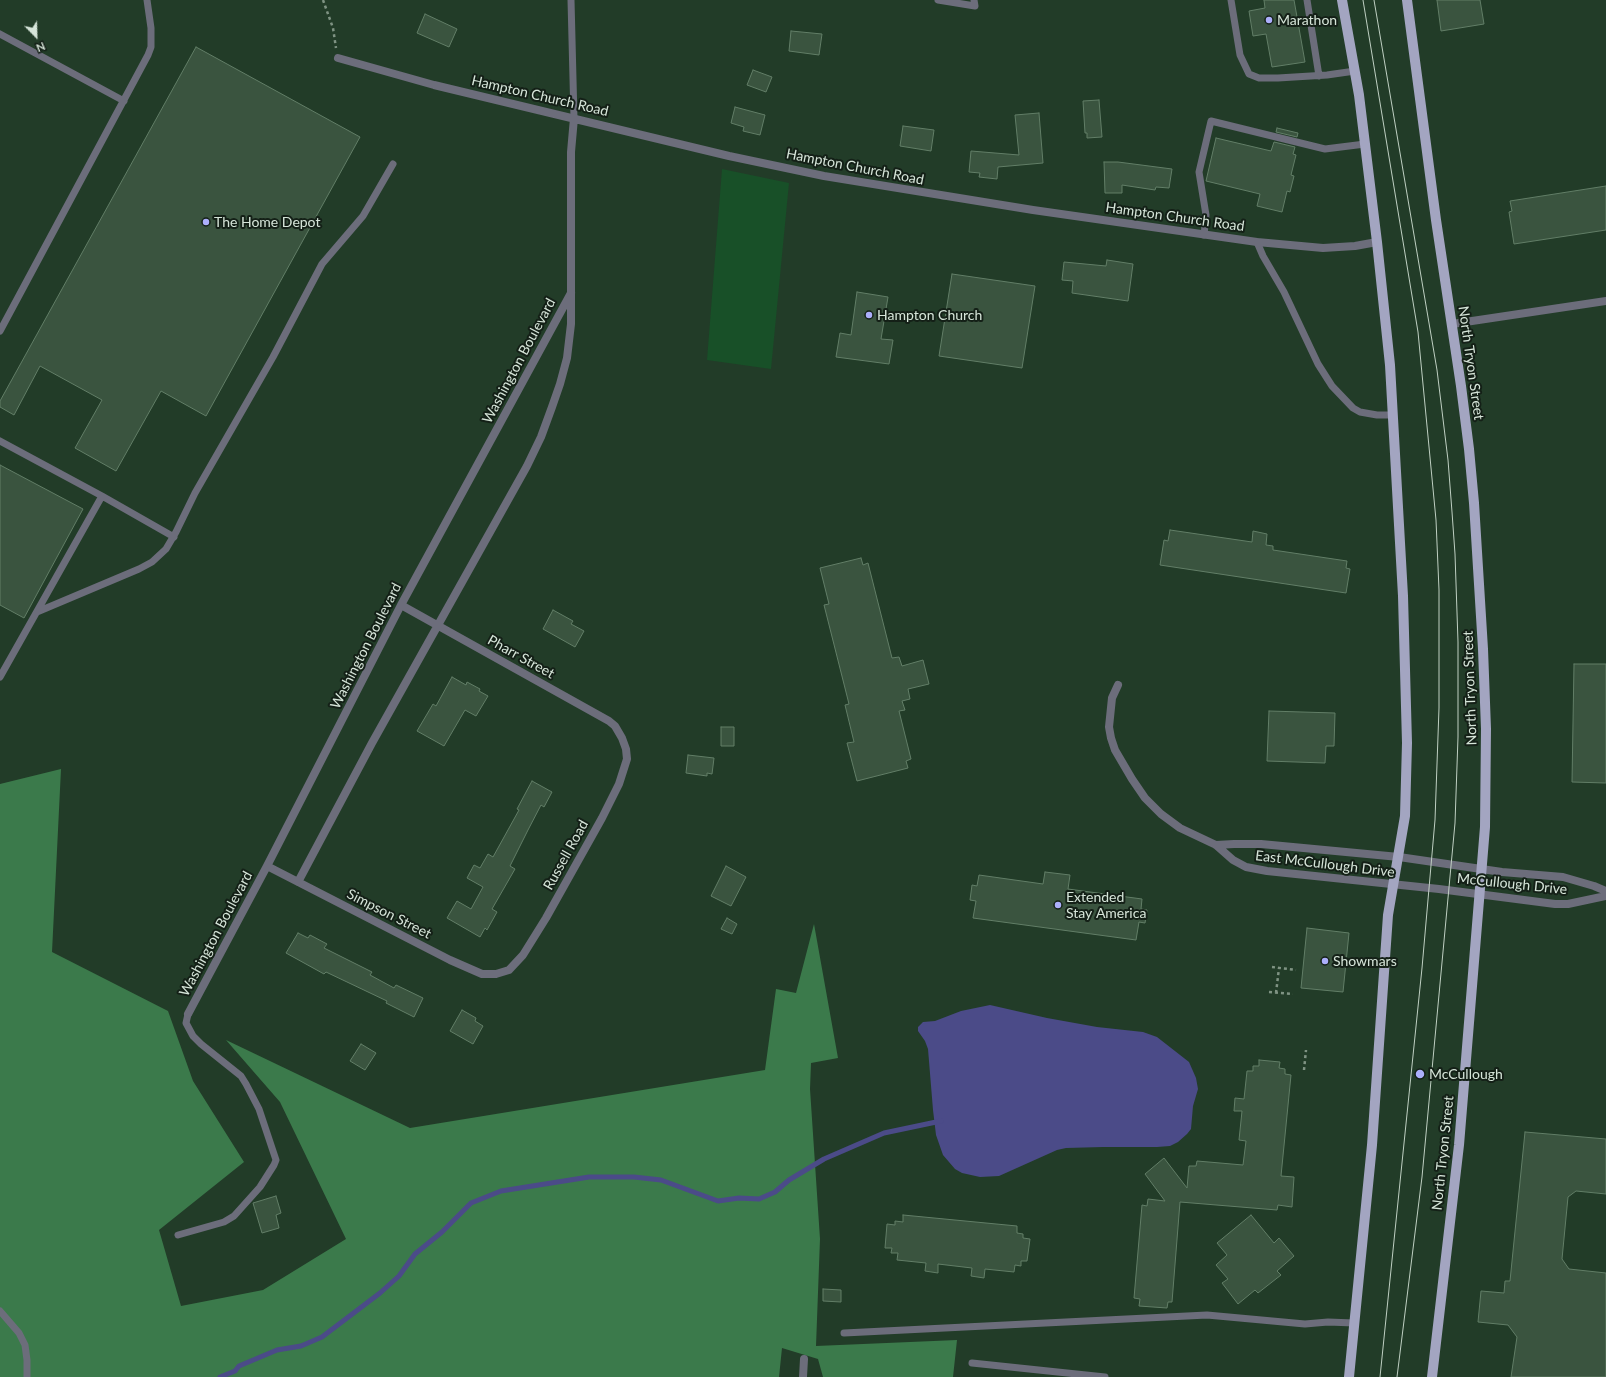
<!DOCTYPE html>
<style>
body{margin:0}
#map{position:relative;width:1606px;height:1377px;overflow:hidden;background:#223c28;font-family:Lato,sans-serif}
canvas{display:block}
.north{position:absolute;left:16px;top:16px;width:40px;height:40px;-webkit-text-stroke:3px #142017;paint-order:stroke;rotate:157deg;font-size:11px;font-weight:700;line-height:16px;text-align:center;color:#d6e5d9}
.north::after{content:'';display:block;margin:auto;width:14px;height:18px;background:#d6e5d9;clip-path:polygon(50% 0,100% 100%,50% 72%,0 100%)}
</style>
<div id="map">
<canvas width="1606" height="1377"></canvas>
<div class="north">N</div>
</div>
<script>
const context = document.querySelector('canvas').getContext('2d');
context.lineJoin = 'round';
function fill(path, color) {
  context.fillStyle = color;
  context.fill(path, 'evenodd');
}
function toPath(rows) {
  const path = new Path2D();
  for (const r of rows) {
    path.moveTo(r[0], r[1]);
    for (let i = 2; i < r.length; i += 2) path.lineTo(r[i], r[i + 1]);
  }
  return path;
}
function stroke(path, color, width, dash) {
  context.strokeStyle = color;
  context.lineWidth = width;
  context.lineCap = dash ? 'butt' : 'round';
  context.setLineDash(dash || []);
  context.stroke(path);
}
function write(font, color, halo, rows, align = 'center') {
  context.font = font + ' Lato,sans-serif';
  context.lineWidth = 4;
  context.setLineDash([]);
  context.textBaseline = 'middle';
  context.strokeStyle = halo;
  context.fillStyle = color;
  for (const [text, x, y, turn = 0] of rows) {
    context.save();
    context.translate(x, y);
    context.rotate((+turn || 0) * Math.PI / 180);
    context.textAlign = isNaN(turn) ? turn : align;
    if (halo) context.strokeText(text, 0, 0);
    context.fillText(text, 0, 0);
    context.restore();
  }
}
const green = toPath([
 [722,169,789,183,771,369,707,360]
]);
const forest = toPath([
 [61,769,52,952,168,1011,193,1081,244,1162,159,1230,181,1306,263,1290,346,1239,280,1102,226,1040,410,1128,765,1070,776,989,796,993,814,924,838,1058,811,1063,810,1089,820,1239,816,1346,957,1340,953,1377,823,1377,818,1359,782,1348,779,1377,0,1377,0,784]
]);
const water = toPath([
 [990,1005,1047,1018,1097,1027,1143,1032,1157,1037,1189,1062,1196,1078,1198,1089,1193,1106,1191,1129,1187,1134,1178,1142,1170,1146,1157,1147,1103,1147,1066,1148,1057,1150,999,1176,980,1177,962,1173,955,1169,943,1155,936,1135,933,1110,928,1049,925,1041,918,1031,918,1027,923,1022,935,1021,961,1011]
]);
const stream = toPath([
 [220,1377,235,1371,239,1366,277,1350,301,1346,322,1337,380,1293,399,1276,415,1254,442,1232,471,1203,501,1191,589,1177,634,1177,661,1180,718,1201,739,1198,759,1199,775,1192,789,1180,824,1159,884,1133,941,1121]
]);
const building = toPath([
 [1264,0,1294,0,1305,62,1272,67,1266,34,1253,36,1249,11,1265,8,1264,0],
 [1437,0,1480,0,1484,24,1441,31,1437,0],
 [425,14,457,29,449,47,417,33,425,14],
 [791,31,822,34,819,55,789,51,791,31],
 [196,47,360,137,206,416,161,391,116,471,75,448,102,400,40,366,14,415,0,407,0,401,196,47],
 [753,70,772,77,766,92,747,85,753,70],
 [1099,100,1102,137,1087,138,1087,133,1085,133,1083,101,1099,100],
 [735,107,765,115,760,135,743,131,744,127,731,123,735,107],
 [1039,113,1043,163,998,167,997,179,979,177,980,173,969,172,971,151,1019,155,1015,115,1039,113],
 [903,126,934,130,931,151,900,146,903,126],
 [1277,128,1298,133,1297,137,1276,132,1277,128],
 [1216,138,1271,151,1274,142,1295,147,1293,154,1296,155,1291,175,1294,176,1290,192,1287,191,1282,212,1257,206,1260,194,1206,181,1216,138],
 [1104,162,1118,162,1172,169,1169,188,1156,187,1155,190,1122,185,1122,193,1105,193,1104,162],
 [1606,186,1606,230,1514,244,1509,212,1512,211,1510,201,1606,186],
 [1107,260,1133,264,1128,301,1072,293,1073,281,1062,280,1064,262,1106,266,1107,260],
 [952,274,1035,286,1022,368,939,356,952,274],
 [857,292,888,297,881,339,893,340,889,364,836,357,840,333,851,335,857,292],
 [0,465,83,509,24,618,0,605,0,465],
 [1170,530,1252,542,1253,531,1267,534,1266,545,1273,546,1273,550,1347,561,1346,568,1350,569,1346,593,1160,565,1164,540,1168,541,1170,530],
 [861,558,863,565,868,563,892,658,899,657,902,666,923,660,929,684,908,689,910,699,902,701,905,710,899,711,911,759,906,761,908,768,857,781,847,743,854,742,845,705,849,704,824,605,829,604,820,568,861,558],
 [553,610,573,621,571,624,584,631,575,647,543,629,553,610],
 [1574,664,1606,664,1606,783,1572,782,1574,664],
 [452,677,466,685,467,682,480,689,479,691,488,696,476,716,465,710,444,746,417,731,433,704,436,706,452,677],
 [1269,711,1335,713,1334,746,1326,746,1325,763,1267,761,1269,711],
 [721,727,734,727,734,746,721,746,721,727],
 [688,755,714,758,712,774,707,773,707,776,686,773,688,755],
 [532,781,552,792,544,807,541,805,528,830,510,866,515,869,492,909,497,912,487,930,485,928,480,937,447,918,457,901,471,909,483,887,467,878,474,865,480,868,488,854,493,857,519,810,517,809,532,781],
 [726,866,746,877,731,906,711,896,726,866],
 [1045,872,1070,875,1068,889,1142,899,1141,909,1147,910,1145,923,1139,922,1136,940,973,918,976,901,970,900,972,885,977,886,979,875,1043,884,1045,872],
 [727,918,737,924,732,934,721,929,727,918],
 [1307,928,1349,933,1343,992,1301,988,1307,928],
 [298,933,308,938,310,935,327,944,324,948,372,972,370,975,394,988,396,985,423,998,414,1017,386,1003,387,1001,326,972,324,974,286,953,298,933],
 [462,1010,476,1018,475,1021,483,1026,473,1044,450,1031,462,1010],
 [361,1044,376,1053,365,1070,350,1061,361,1044],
 [1259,1060,1280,1062,1279,1068,1285,1069,1285,1074,1291,1075,1281,1176,1294,1177,1292,1207,1278,1205,1277,1210,1180,1202,1172,1302,1168,1302,1167,1308,1139,1306,1140,1299,1134,1298,1142,1205,1147,1206,1148,1199,1165,1201,1145,1174,1164,1158,1187,1188,1189,1166,1196,1166,1197,1161,1243,1165,1246,1141,1239,1140,1242,1111,1234,1111,1235,1098,1244,1099,1247,1071,1253,1071,1253,1066,1259,1066,1259,1060],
 [1525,1132,1606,1139,1606,1194,1576,1191,1568,1197,1562,1259,1569,1269,1606,1273,1606,1377,1511,1377,1517,1337,1508,1325,1478,1322,1481,1291,1504,1293,1505,1281,1510,1281,1525,1132],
 [276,1196,281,1213,276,1215,279,1228,262,1233,253,1203,276,1196],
 [903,1215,1017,1226,1017,1233,1023,1234,1023,1238,1030,1239,1027,1261,1021,1261,1021,1266,1015,1265,1014,1272,985,1269,984,1278,971,1276,972,1268,938,1264,938,1273,925,1271,926,1263,897,1260,898,1253,891,1253,892,1248,885,1248,887,1224,895,1225,895,1221,903,1222,903,1215],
 [1251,1215,1274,1243,1279,1238,1294,1256,1277,1271,1281,1275,1258,1293,1255,1290,1238,1304,1222,1283,1228,1279,1216,1265,1227,1255,1217,1243,1251,1215],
 [823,1289,841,1290,841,1302,823,1301,823,1289]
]);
const path = toPath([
 [323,0,333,28,336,48],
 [1272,967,1296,970],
 [1269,992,1293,994],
 [1276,993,1279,968],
 [1304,1070,1306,1050]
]);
const service = toPath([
 [571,0,574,118],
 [938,0,975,6,974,0],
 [1231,0,1240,55,1249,74,1259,78,1278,78,1327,75,1355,71],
 [1307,0,1319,76],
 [0,34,124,101],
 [1204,235,1206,215,1199,172,1211,121,1325,149,1365,144],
 [1257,242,1263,256,1284,292,1318,364,1332,386,1353,408,1360,412,1377,415,1393,415],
 [0,331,148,55,151,47,151,28,147,0],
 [0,441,102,496,0,677],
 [102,496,174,537],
 [37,612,139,569,152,562,166,549,176,532,195,493,273,357,322,264,363,216,393,164],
 [178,1235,224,1222,234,1216,260,1187,274,1165,276,1160,259,1109,246,1084,241,1076,201,1044,193,1036,186,1023,188,1014],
 [0,1311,19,1333,25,1345,27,1360,27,1377],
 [844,1333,1207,1315,1305,1324,1328,1322,1354,1323],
 [972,1363,1105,1377]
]);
const minor = toPath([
 [338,58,434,85,729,156,824,176,1033,210,1257,242,1323,248,1355,246,1377,242],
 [1452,324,1606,301],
 [267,866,450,960,482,974,496,974,509,970,523,955,546,918,602,818,619,784,627,759,626,749,622,738,615,726,609,721,401,605],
 [298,882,372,743,527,466,541,437,552,407,560,384,567,358,571,324,571,152,574,118],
 [188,1014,267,866,401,605,571,293],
 [803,1377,804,1359]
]);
const tertiary = toPath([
 [1118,685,1112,698,1109,727,1111,738,1115,750,1132,779,1145,798,1161,814,1180,828,1216,845,1233,860,1246,867,1267,871,1439,889,1555,904,1568,904,1606,896],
 [1216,845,1234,844,1261,844,1399,857,1502,872,1563,877,1594,886,1606,891]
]);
const primary = toPath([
 [1342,0,1359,95,1377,242,1390,365,1403,596,1407,743,1405,816,1388,915,1372,1145,1349,1377],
 [1407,0,1436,220,1461,386,1469,449,1474,503,1483,649,1486,729,1485,827,1459,1145,1432,1377]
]);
const tram = toPath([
 [1363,0,1418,332,1436,520,1439,590,1439,708,1435,820,1422,968,1380,1377],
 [1374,0,1437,370,1448,460,1452,512,1455,554,1458,642,1458,737,1455,823,1422,1177,1397,1377]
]);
const markers = [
 [1269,20,4,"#acaffb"],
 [206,222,4,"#acaffb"],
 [869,315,4,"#acaffb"],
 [1058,905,4,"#acaffb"],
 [1325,961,4,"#acaffb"],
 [1420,1074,5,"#acaffb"]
];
const poiNames = [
 ["Marathon",1277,20],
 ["The Home Depot",214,222],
 ["Hampton Church",877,315],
 ["Extended",1066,897],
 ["Stay America",1066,913],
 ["Showmars",1333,961],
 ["McCullough",1429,1074]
];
const streetNames = [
 ["Hampton Church Road",540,96,13],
 ["Hampton Church Road",855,167,11],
 ["Hampton Church Road",1175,217,8],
 ["Washington Boulevard",519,361,-62],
 ["North Tryon Street",1471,363,82],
 ["Washington Boulevard",366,646,-63],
 ["Pharr Street",521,657,29],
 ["North Tryon Street",1470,688,-92],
 ["Russell Road",566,855,-61],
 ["East McCullough Drive",1325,864,7],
 ["McCullough Drive",1512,884,6],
 ["Simpson Street",389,914,27],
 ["Washington Boulevard",216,934,-62],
 ["North Tryon Street",1443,1153,-84]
];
fill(green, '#185028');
fill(forest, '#3b7a4b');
fill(water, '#4b4b88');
stroke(stream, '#4b4b88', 5);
fill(building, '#3a543f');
stroke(building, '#627e67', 1);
stroke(path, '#7f9383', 2.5, [3, 3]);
stroke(service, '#6c6d7b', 7);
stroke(minor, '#6c6d7b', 8);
stroke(tertiary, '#6c6d7b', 8);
stroke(primary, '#a3a5c1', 10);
stroke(tram, '#c0d0c3', 1);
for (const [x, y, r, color] of markers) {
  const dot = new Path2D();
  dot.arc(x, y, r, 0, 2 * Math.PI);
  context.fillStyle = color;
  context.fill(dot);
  stroke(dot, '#142017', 1.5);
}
write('14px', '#d6e5d9', '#142017', poiNames, 'left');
write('14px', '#d6e5d9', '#142017', streetNames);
</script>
